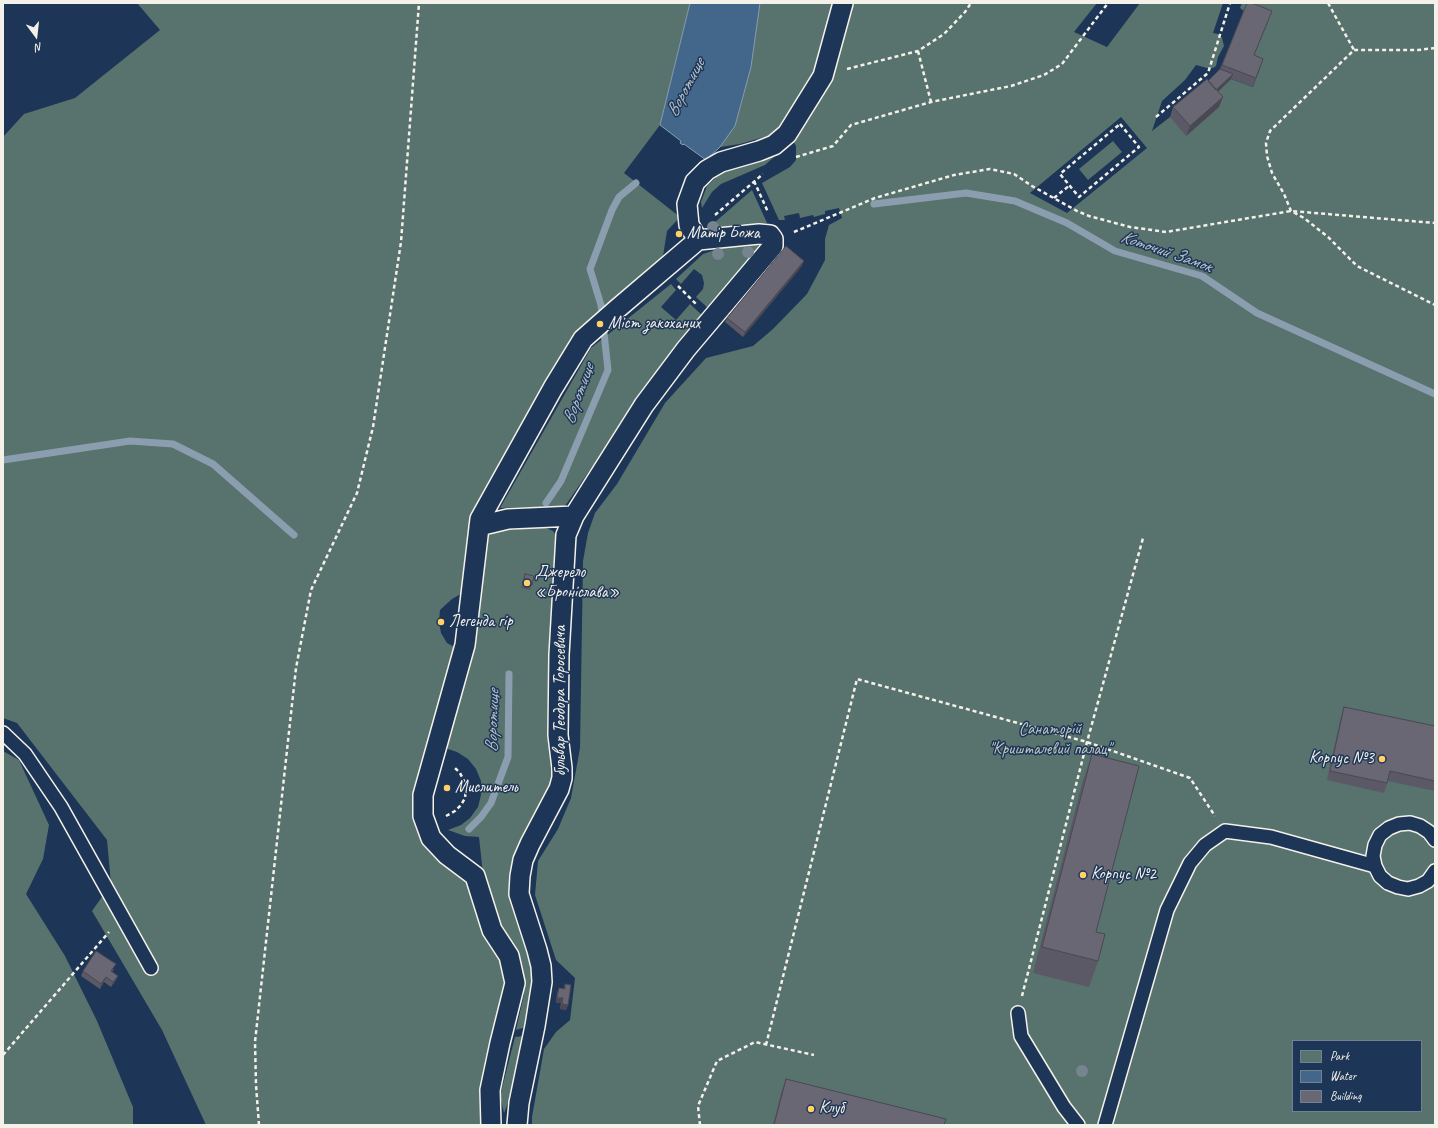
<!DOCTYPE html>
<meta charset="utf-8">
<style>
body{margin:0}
#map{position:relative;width:1438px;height:1128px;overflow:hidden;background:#1d3557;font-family:Caveat,sans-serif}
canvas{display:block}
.frame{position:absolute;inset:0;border:4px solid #f4f1e8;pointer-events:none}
.legend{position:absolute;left:1292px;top:1040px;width:130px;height:72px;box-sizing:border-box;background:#1d3557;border:1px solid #738091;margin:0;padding:5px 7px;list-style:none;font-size:12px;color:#f4f1e8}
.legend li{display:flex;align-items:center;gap:8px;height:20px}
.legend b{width:20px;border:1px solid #738091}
.north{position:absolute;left:16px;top:16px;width:40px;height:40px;-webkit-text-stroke:3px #1d3557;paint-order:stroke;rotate:165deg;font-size:11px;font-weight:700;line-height:16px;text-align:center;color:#f4f1e8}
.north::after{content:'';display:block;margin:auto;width:14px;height:18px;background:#f4f1e8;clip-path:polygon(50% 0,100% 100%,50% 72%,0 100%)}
</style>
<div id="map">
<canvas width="1438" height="1128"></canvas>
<div class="frame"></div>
<ul class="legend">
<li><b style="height:11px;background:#58726e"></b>Park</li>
<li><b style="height:11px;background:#43678a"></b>Water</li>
<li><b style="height:11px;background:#6a6775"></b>Building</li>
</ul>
<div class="north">N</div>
</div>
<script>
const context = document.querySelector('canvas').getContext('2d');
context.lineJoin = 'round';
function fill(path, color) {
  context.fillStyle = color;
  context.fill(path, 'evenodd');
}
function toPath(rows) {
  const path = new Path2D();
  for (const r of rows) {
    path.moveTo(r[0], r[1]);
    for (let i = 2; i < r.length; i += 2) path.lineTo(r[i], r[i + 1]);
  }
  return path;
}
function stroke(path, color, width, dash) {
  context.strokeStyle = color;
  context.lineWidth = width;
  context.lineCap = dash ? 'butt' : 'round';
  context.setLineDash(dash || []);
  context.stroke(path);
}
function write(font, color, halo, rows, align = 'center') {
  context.font = font + ' Caveat,sans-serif';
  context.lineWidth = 3;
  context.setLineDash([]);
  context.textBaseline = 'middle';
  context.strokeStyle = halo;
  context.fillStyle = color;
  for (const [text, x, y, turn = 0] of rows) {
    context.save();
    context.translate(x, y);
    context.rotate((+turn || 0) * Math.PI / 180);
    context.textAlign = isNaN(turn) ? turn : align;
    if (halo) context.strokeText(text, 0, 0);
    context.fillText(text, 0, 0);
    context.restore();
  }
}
const green = toPath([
 [137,3,690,3,660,125,624,173,680,217,667,231,663,256,574,336,473,515,466,594,459,595,452,599,440,610,439,622,441,633,447,643,458,649,415,811,467,880,486,934,498,957,506,976,505,988,484,1125,206,1125,162,1030,92,911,111,884,107,840,17,723,3,718,3,137,24,114,75,98,160,30],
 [760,3,839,3,820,76,778,133,740,144,720,147,735,126,751,67],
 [846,3,1097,3,1074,32,1107,47,1140,3,1223,3,1213,33,1218,34,1222,38,1224,46,1218,57,1216,66,1213,68,1207,68,1196,65,1185,80,1162,101,1152,131,1170,117,1211,98,1231,79,1253,87,1260,68,1251,65,1244,11,1240,8,1242,3,1435,3,1435,1125,532,1125,532,1117,544,1049,556,1032,570,1020,575,978,556,960,535,895,538,861,558,829,571,798,580,748,583,561,588,533,595,513,617,484,665,403,706,358,753,346,773,329,807,294,825,260,825,239,829,225,842,218,839,208,825,211,825,214,814,217,813,215,800,218,799,213,784,216,785,220,779,220,762,183,790,167,796,160,796,146,790,135],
 [1121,117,1147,148,1067,213,1030,193],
 [1293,1041,1421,1041,1421,1111,1293,1111],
 [1113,141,1122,152,1088,180,1079,169],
 [774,150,774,157,765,165,721,184,712,192,702,208,701,202,707,186,717,176,731,169,750,163],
 [752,190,767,223,745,227,744,224,720,229,699,236],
 [753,244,758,245,758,250,709,309,696,297,703,289,704,283,702,275,694,269,681,284,676,279,703,254,724,247],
 [671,284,676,290,661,307,676,320,690,304,703,316,670,355,565,506,500,508,591,348],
 [544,527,553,531,557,537,554,780,519,843,515,872,535,974,526,1027,516,1030,524,994,521,971,516,954,504,930,497,922,488,886,483,874,479,837,465,836,448,830,461,825,470,818,478,807,481,795,481,781,476,769,468,759,457,752,445,748,472,655,487,536,498,531],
 [3,751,19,760,49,825,43,859,26,894,65,956,97,1021,133,1107,133,1125,3,1125],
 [524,1036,508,1103,504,1113,500,1096,515,1037]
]);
const water = toPath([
 [690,3,760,3,751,67,735,126,720,147,706,160,684,144,683,145,680,143,681,141,660,125,690,3]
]);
const stream = toPath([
 [874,204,966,193,1015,201,1067,223,1115,251,1202,276,1257,313,1435,394],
 [3,460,130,441,173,444,213,464,294,535],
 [546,503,561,481,608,370,601,305,590,269,612,210,619,197,636,183],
 [469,829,481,817,491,803,508,757,509,674]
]);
const path = toPath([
 [1328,3,1354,50],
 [1435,48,1418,50,1354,50,1270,131,1266,143,1267,156,1272,173,1284,194,1291,211,1304,218,1328,237,1357,266,1435,305],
 [918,51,931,102],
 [847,69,918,51,944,34,965,12,971,3],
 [1156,117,1208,73,1230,3],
 [1120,124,1139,147,1079,197,1060,174,1120,124],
 [796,157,833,146,851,125,931,102,1011,86,1044,75,1062,64,1108,3],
 [754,181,768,212],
 [1054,198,1070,185],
 [715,215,763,174],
 [794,232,875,198,954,175,990,169,1014,174,1032,186,1077,211,1089,216,1130,227,1166,232,1291,211,1435,223],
 [678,286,696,304],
 [446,816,455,811,461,805,465,798,466,789,464,781,460,773,454,767],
 [1022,996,1087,742,1143,538],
 [766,1045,857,679,1087,742,1190,778,1215,816],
 [3,1055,109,932],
 [259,1125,256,1085,255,1042,296,668,311,590,357,493,373,427,401,242,419,3],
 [700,1125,698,1106,717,1061,755,1042,814,1055]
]);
const service = toPath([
 [3,733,25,754,61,807,151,968],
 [1435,840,1429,832,1420,826,1410,823,1399,824,1389,828,1380,835,1375,845,1373,856,1375,866,1380,876,1388,883,1398,887,1408,889,1419,886,1428,881,1435,871],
 [1018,1013,1021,1036,1064,1107,1078,1125],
 [1105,1125,1167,910,1190,863,1205,845,1225,831,1271,837,1375,866]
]);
const pedestrian = toPath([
 [698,240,689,225,687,204,695,182,707,170,721,162,759,151,774,145,787,134,823,76,843,3],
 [479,526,508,519,574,516],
 [491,1125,490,1090,500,1043,515,983,509,956,492,930,475,876,447,855,431,838,423,816,423,795,465,645,480,519,553,388,583,339,617,309,698,240,759,234,770,235,773,239,773,246,686,349,644,405,574,516,566,535,559,655,558,735,562,768,562,778,559,789,530,844,523,860,520,876,519,894,537,950,541,966,542,982,535,1026,519,1103,517,1125]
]);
const trees = [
 [713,227],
 [748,252],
 [718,254],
 [1082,1071]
];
const wall = toPath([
 [1247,3,1254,55,1263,59,1253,87,1231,79,1218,92,1219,107,1186,136,1170,117,1173,107,1208,81,1220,69],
 [802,266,743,337,725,322,727,318],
 [525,574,532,585,530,590,521,588],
 [1344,707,1435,760,1435,791,1388,781,1384,793,1327,780,1341,716],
 [1092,754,1096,932,1098,961,1089,987,1033,973,1083,780],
 [114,969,112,972,118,976,116,980,111,987,104,982,100,989,81,976,83,971],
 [565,984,568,1005,566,1010,560,1009,561,1003,556,1003,557,993,559,988,564,989],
 [786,1079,944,1125,773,1125,781,1093]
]);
const shadedWall = toPath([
 [1233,74,1231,79,1211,98,1213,93],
 [1223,97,1219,107,1186,136,1190,126],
 [804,261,802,266,743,337,745,332],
 [118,976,116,980,111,987,113,982],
 [106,977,104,982,100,989,101,984],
 [557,998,563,998,561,1003,556,1003],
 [562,1004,568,1005,566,1010,560,1009]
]);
const building = toPath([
 [1247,3,1252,3,1272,11,1254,55,1263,59,1256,78,1222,65,1247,3],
 [1220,69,1233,74,1216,90,1208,81,1220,69],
 [1207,79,1223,97,1190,126,1173,107,1207,79],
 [786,246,804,261,745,332,727,318,786,246],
 [525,574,534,576,532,585,523,583,525,574],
 [1344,707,1435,726,1435,756,1434,759,1435,760,1435,781,1390,771,1387,783,1330,771,1344,707],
 [1092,754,1139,766,1096,932,1105,934,1098,961,1042,947,1092,754],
 [96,951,116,964,111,971,118,976,113,982,106,977,101,984,83,971,96,951],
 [565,984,571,985,568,1005,562,1004,563,998,557,998,559,988,565,989,565,984],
 [786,1079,946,1119,944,1125,774,1125,786,1079]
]);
const markers = [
 [679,234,4,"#ffd166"],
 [600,324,4,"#ffd166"],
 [527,583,4,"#ffd166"],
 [441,622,4,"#ffd166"],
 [1382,759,4,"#ffd166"],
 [447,788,4,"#ffd166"],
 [1083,875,4,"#ffd166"],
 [811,1109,4,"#ffd166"]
];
const poiNames = [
 ["Матір Божа",687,234],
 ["Міст закоханих",608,324],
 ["Джерело",535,573],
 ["«Броніслава»",535,593],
 ["Легенда гір",449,622],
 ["Корпус №3",1374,759,"right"],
 ["Мислитель",455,788],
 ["Корпус №2",1091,875],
 ["Клуб",819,1109]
];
const streetNames = [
 ["бульвар Теодора Торосевича",561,701,-90]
];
const parkNames = [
 ["Санаторій",1050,730],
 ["\"Кришталевий палац\"",1050,750]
];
const waterNames = [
 ["Воротище",686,88,-62],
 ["Коточий Замок",1166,252,19],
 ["Воротище",579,394,-70],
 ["Воротище",493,721,-88]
];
fill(green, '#58726e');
fill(water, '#43678a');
stroke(water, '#8a9eb0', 1);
stroke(stream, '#8a9eb0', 7);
stroke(service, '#f4f1e8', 16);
stroke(pedestrian, '#f4f1e8', 22);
stroke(path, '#f4f1e8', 2.5, [4, 3]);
stroke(service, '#1d3557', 13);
stroke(pedestrian, '#1d3557', 19);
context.fillStyle = '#75848f';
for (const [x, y] of trees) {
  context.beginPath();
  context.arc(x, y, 6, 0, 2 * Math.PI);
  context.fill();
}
fill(wall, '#5b5965');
fill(shadedWall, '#4a4852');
fill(building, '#6a6775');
stroke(building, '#4a4852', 1);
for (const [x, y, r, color] of markers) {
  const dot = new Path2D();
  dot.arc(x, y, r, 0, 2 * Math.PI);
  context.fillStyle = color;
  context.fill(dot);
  stroke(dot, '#1d3557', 1.5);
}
write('17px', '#f4f1e8', '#1d3557', poiNames, 'left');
write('17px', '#f4f1e8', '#1d3557', streetNames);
write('17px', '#bdc5bd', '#1d3557', parkNames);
write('italic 18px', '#b6c1c7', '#1d3557', waterNames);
</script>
